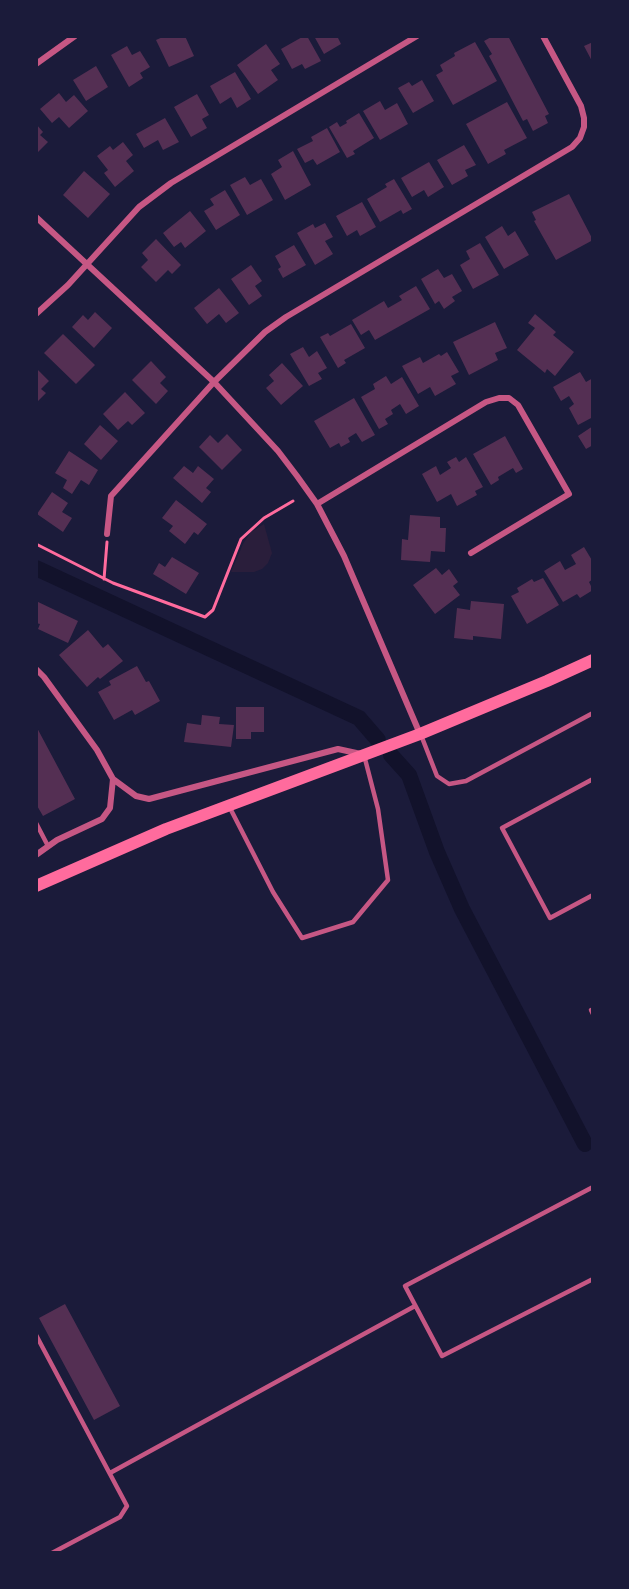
<!DOCTYPE html>
<style>
body{margin:0}
#map{position:relative;width:629px;height:1589px;overflow:hidden;background:#1b1b3a;font-family:"DejaVu Sans",sans-serif}
canvas{display:block}
.frame{position:absolute;inset:0;border:38px solid #1b1b3a;pointer-events:none}
</style>
<div id="map">
<canvas width="629" height="1589"></canvas>
<div class="frame"></div>
</div>
<script>
const context = document.querySelector('canvas').getContext('2d');
context.lineJoin = 'round';
function fill(path, color) {
  context.fillStyle = color;
  context.fill(path, 'evenodd');
}
function toPath(rows) {
  const path = new Path2D();
  for (const r of rows) {
    path.moveTo(r[0], r[1]);
    for (let i = 2; i < r.length; i += 2) path.lineTo(r[i], r[i + 1]);
  }
  return path;
}
function stroke(path, color, width, dash) {
  context.strokeStyle = color;
  context.lineWidth = width;
  context.lineCap = dash ? 'butt' : 'round';
  context.setLineDash(dash || []);
  context.stroke(path);
}
const green = toPath([
 [264,524,272,553,268,563,262,569,254,572,231,572,243,544,251,532]
]);
const canal = toPath([
 [36,568,359,718,378,740],
 [391,755,409,775,437,852,462,909,585,1144]
]);
const building = toPath([
 [165,36,185,36,194,56,169,67,156,40],
 [304,36,307,36,321,61,305,69,302,64,292,69,281,49],
 [314,36,337,36,341,44,324,54],
 [493,36,508,36,549,114,545,116,548,123,533,131,527,119,523,121,489,56,492,54,484,41],
 [475,42,497,81,453,105,436,75,443,71,440,65,455,56,454,53],
 [593,42,593,63,584,46],
 [266,44,280,64,271,70,278,80,258,94,237,65],
 [127,46,132,55,140,51,150,67,140,73,143,78,129,87,111,55],
 [96,66,108,87,86,101,73,80],
 [235,72,251,99,237,108,231,97,220,104,210,86],
 [422,80,434,101,413,113,398,88,409,82,412,86],
 [59,93,66,102,74,95,88,111,69,128,59,117,52,123,40,109],
 [197,94,209,115,202,119,207,128,191,137,174,107],
 [380,101,385,110,397,103,408,124,380,140,363,111],
 [507,102,527,138,504,150,506,154,488,164,466,124],
 [359,113,374,138,353,151,355,154,347,158,329,127,337,122,340,127,347,123,346,121],
 [165,118,179,142,163,150,158,140,144,148,136,134],
 [36,124,43,132,40,135,48,142,36,154],
 [327,128,340,152,317,165,313,159,305,163,297,149,313,141,311,137],
 [123,142,133,155,126,161,134,171,115,187,104,173,108,170,97,156,110,146,113,150],
 [464,145,476,165,465,170,468,176,452,185,437,160],
 [293,151,311,185,285,200,271,174,282,167,278,160],
 [429,162,444,187,428,197,424,190,412,197,401,178],
 [84,171,110,194,88,218,63,195],
 [245,177,250,185,261,179,273,200,247,215,230,185],
 [394,179,412,209,403,214,401,210,380,222,367,199,387,187,385,184],
 [225,190,240,215,216,230,204,211,214,205,210,199],
 [569,194,593,240,556,260,534,221,536,220,532,212],
 [362,202,376,227,360,236,357,230,347,236,336,216],
 [190,211,206,231,185,248,181,242,174,247,163,233],
 [325,223,333,237,325,241,333,254,315,265,297,233,313,224,315,228],
 [502,226,508,236,515,231,529,255,504,269,485,237],
 [156,239,181,265,172,274,168,270,156,282,141,267,148,260,142,253],
 [480,243,499,275,473,289,460,265,470,259,466,251],
 [294,245,306,265,283,278,278,269,281,267,275,256],
 [251,265,262,281,255,286,262,296,249,305,231,279],
 [438,269,444,278,452,274,462,291,452,297,455,301,444,309,439,301,435,304,421,279],
 [416,286,430,309,375,340,369,330,361,335,352,320,384,301,388,308,402,300,399,296],
 [219,288,239,313,226,323,219,314,207,324,194,308],
 [95,312,112,328,94,348,72,327,83,315,88,320],
 [535,314,556,332,553,335,574,352,555,376,547,369,545,373,517,350,535,328,528,323],
 [495,322,507,348,495,353,498,360,469,375,453,342],
 [351,324,365,348,344,360,346,363,338,368,320,337,328,333,330,336],
 [63,334,95,365,76,384,44,353],
 [303,347,309,357,317,351,327,368,318,373,322,379,309,386,290,354],
 [447,352,459,372,451,376,456,384,435,396,430,387,418,394,402,366,420,357,423,363,439,354,441,356],
 [151,361,166,377,160,383,168,391,156,404,132,380],
 [282,363,303,386,281,405,266,388,274,381,269,375],
 [36,368,49,381,41,389,46,393,36,403],
 [580,372,586,382,593,378,593,417,578,425,569,408,574,404,569,396,561,401,553,387],
 [386,376,391,384,402,377,419,406,406,414,400,404,391,410,393,414,385,419,388,424,379,429,361,397,375,389,373,384],
 [125,392,145,413,132,425,128,421,118,430,103,414],
 [354,398,375,435,362,442,356,433,348,438,350,442,341,447,339,443,330,448,314,421],
 [100,425,118,441,101,460,84,444],
 [593,426,593,445,586,449,578,436],
 [227,434,242,450,222,470,199,447,210,435,218,443],
 [505,436,523,469,516,473,513,468,498,477,499,480,491,485,473,454],
 [69,451,98,470,89,485,81,480,72,494,63,488,67,480,55,473],
 [456,457,459,462,466,457,483,487,475,491,477,495,457,506,451,494,437,502,422,474,436,466,440,475,451,468,447,462],
 [184,466,193,473,198,466,214,479,206,488,211,492,202,503,173,478],
 [52,492,68,503,62,512,72,518,63,532,37,514],
 [176,500,207,524,198,535,194,532,185,544,169,531,173,526,162,518],
 [410,515,440,517,440,528,446,528,445,552,431,551,430,562,401,560,402,539,408,540],
 [584,547,593,562,593,579,589,582,593,590,580,598,577,594,563,602,544,571,560,561,565,570,576,564,571,555],
 [172,557,199,573,186,594,153,574,159,563,165,567],
 [436,568,442,575,449,569,458,582,453,586,460,595,435,614,413,585],
 [543,578,559,605,527,624,511,596,519,592,517,588,532,579,534,582],
 [36,601,78,621,68,643,38,629,40,624,36,623],
 [471,601,504,604,501,639,473,636,473,640,454,638,457,608,470,610],
 [88,630,103,648,108,644,123,661,100,679,98,677,87,687,59,655],
 [137,666,146,682,149,681,160,701,135,715,132,710,114,720,98,692,111,685,109,681],
 [236,707,264,707,264,732,251,732,251,739,236,739],
 [202,715,220,717,219,724,234,725,231,747,184,742,187,723,201,725],
 [36,726,75,799,43,816,36,804],
 [65,1304,120,1406,94,1420,39,1318]
]);
const path = toPath([
 [36,544,113,583,205,617,213,610,241,539,264,518,293,501],
 [104,579,107,542]
]);
const service = toPath([
 [421,735,437,776,449,784,466,781,593,713],
 [593,779,502,828,550,918,593,895],
 [230,808,273,892,302,938,353,922,388,880,378,809,364,755],
 [36,823,48,846],
 [591,1010,593,1014],
 [593,1187,405,1286,442,1356,593,1279],
 [36,1335,127,1506,120,1517,52,1553],
 [110,1473,415,1306]
]);
const minor = toPath([
 [36,64,75,36],
 [36,217,214,382,278,451,297,476,317,504,344,556,420,734],
 [36,314,68,285,139,207,171,183,417,36],
 [317,504,486,402,499,398,509,398,518,405,569,494,471,553],
 [107,534,111,496,214,382,265,332,286,317,572,147,580,138,584,127,584,118,581,106,543,36],
 [36,669,44,677,97,750,113,779,110,808,102,819,57,840,36,855],
 [113,779,136,796,149,799,338,749,361,754]
]);
const secondary = toPath([
 [36,886,166,829,420,734,547,681,593,660]
]);
fill(green, '#2a1e3b');
stroke(canal, '#12122b', 16);
fill(building, '#542f53');
stroke(path, '#ff6b9d', 3);
stroke(service, '#c65784', 4.5);
stroke(minor, '#c65784', 6);
stroke(secondary, '#ff6b9d', 12);
</script>
